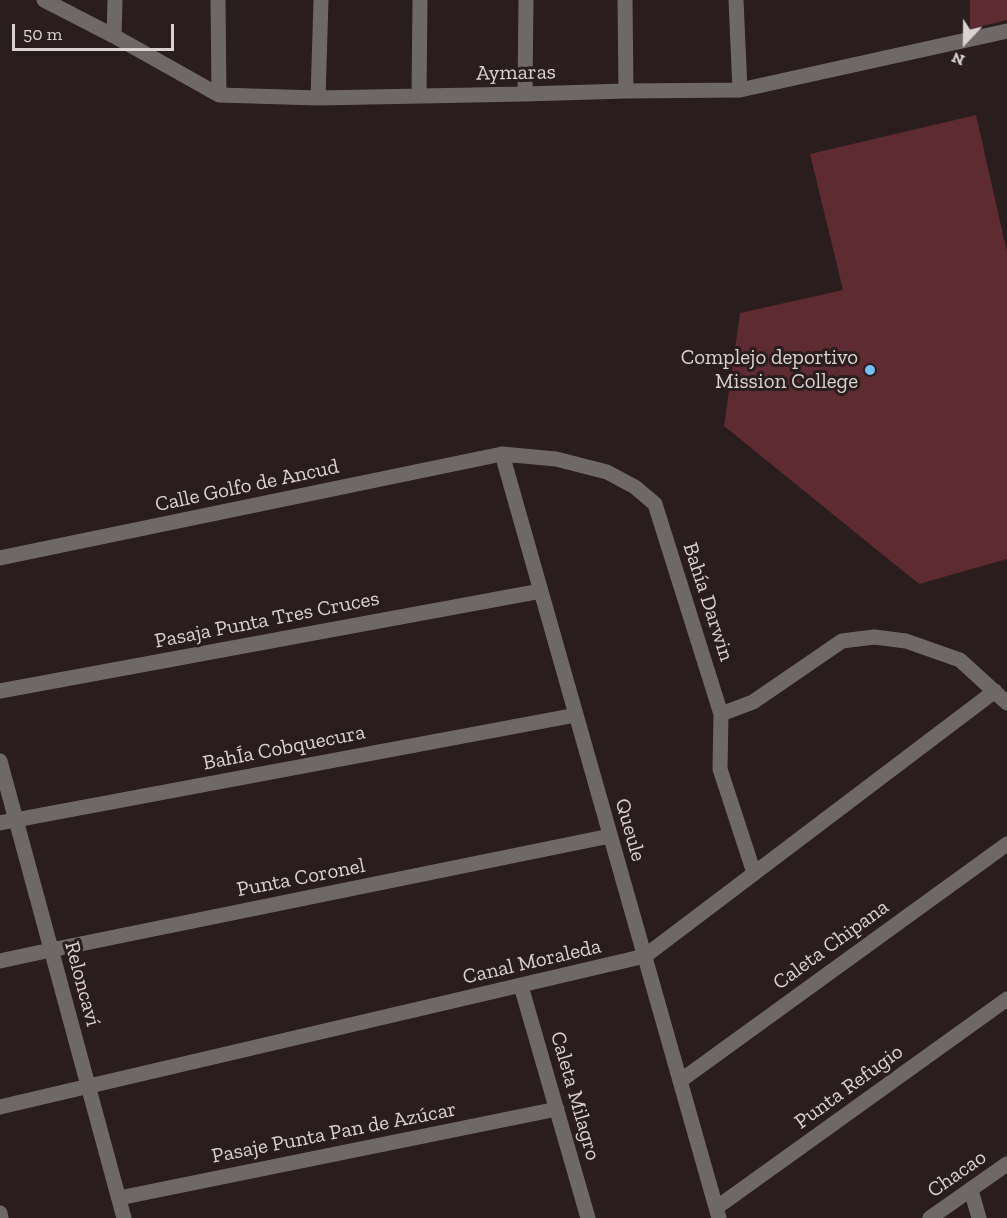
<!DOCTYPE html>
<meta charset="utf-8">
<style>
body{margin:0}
#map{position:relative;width:1007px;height:1218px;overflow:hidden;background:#291d1e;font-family:"Zilla Slab",serif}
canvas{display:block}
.north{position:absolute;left:935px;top:12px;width:60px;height:60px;-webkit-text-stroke:4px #291d1e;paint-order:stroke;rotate:202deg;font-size:16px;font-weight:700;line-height:24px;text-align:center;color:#dad2d2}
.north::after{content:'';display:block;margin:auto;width:21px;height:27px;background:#dad2d2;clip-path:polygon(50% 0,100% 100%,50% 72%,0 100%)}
.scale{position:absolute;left:12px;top:24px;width:162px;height:27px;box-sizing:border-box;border:3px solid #dad2d2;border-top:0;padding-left:8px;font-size:18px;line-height:21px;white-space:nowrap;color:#dad2d2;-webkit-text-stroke:4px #291d1e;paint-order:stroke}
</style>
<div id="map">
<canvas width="1007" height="1218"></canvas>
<div class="north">N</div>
<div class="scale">50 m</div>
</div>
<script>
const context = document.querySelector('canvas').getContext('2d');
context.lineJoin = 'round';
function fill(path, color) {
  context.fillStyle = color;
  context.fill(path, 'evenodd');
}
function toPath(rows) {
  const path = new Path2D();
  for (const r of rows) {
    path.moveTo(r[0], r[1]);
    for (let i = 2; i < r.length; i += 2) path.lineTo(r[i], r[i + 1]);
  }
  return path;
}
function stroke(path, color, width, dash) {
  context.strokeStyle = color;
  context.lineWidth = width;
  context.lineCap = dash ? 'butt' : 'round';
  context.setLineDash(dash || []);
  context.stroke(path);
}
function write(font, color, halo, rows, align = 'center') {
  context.font = font + ' "Zilla Slab",serif';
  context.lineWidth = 6;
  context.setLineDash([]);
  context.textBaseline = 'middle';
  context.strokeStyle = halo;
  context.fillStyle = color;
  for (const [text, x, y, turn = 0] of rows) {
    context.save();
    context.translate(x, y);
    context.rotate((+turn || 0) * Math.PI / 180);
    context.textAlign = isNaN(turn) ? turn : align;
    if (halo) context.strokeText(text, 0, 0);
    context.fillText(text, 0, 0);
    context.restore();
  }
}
const green = toPath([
 [970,0,1007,0,1007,20,970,29],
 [976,115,1007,252,1007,559,919,584,724,426,740,313,843,290,810,154]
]);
const minor = toPath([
 [44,0,114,36,219,95,318,98,525,94,626,91,740,90,1007,31],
 [218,0,219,95],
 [625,0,626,91],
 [736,0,740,90],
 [114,36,115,0],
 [525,94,526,0],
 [419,95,420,0],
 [318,98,321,0],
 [502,454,719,1218],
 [0,558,502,454,556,459,607,472,635,487,655,504,721,714,720,769,754,873],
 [0,691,541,591],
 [721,714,753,702,842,641,874,637,906,641,960,660,1007,703],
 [0,761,124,1218],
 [0,823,576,715],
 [0,961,51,950,610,836],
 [521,986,588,1218],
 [680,1081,1007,844],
 [0,1107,645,956,995,691],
 [971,1190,979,1218],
 [119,1198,557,1109],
 [716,1208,1007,999],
 [0,1213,1,1218],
 [930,1218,1007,1164]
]);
const markers = [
 [870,370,6,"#76c0f7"]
];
const streetNames = [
 ["Aymaras",516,73,-1],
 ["Calle Golfo de Ancud",247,486,-12],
 ["Bahía Darwin",708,602,72],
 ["Pasaja Punta Tres Cruces",267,620,-11],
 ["BahÍa Cobquecura",284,748,-11],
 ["Queule",630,830,74],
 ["Punta Coronel",301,878,-11],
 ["Caleta Chipana",831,945,-36],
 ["Canal Moraleda",532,962,-13],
 ["Reloncaví",82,984,75],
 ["Punta Refugio",849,1087,-36],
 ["Caleta Milagro",575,1096,74],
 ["Pasaje Punta Pan de Azúcar",334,1133,-11],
 ["Chacao",957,1174,-35]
];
const poiNames = [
 ["Complejo deportivo",858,358],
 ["Mission College",858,382]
];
fill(green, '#5d2b31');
stroke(minor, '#6f6869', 15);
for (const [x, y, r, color] of markers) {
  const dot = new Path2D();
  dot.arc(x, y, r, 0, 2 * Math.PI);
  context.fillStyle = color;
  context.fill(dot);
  stroke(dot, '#291d1e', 2);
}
write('21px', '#dad2d2', '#291d1e', streetNames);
write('21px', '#dad2d2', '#291d1e', poiNames, 'right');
</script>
